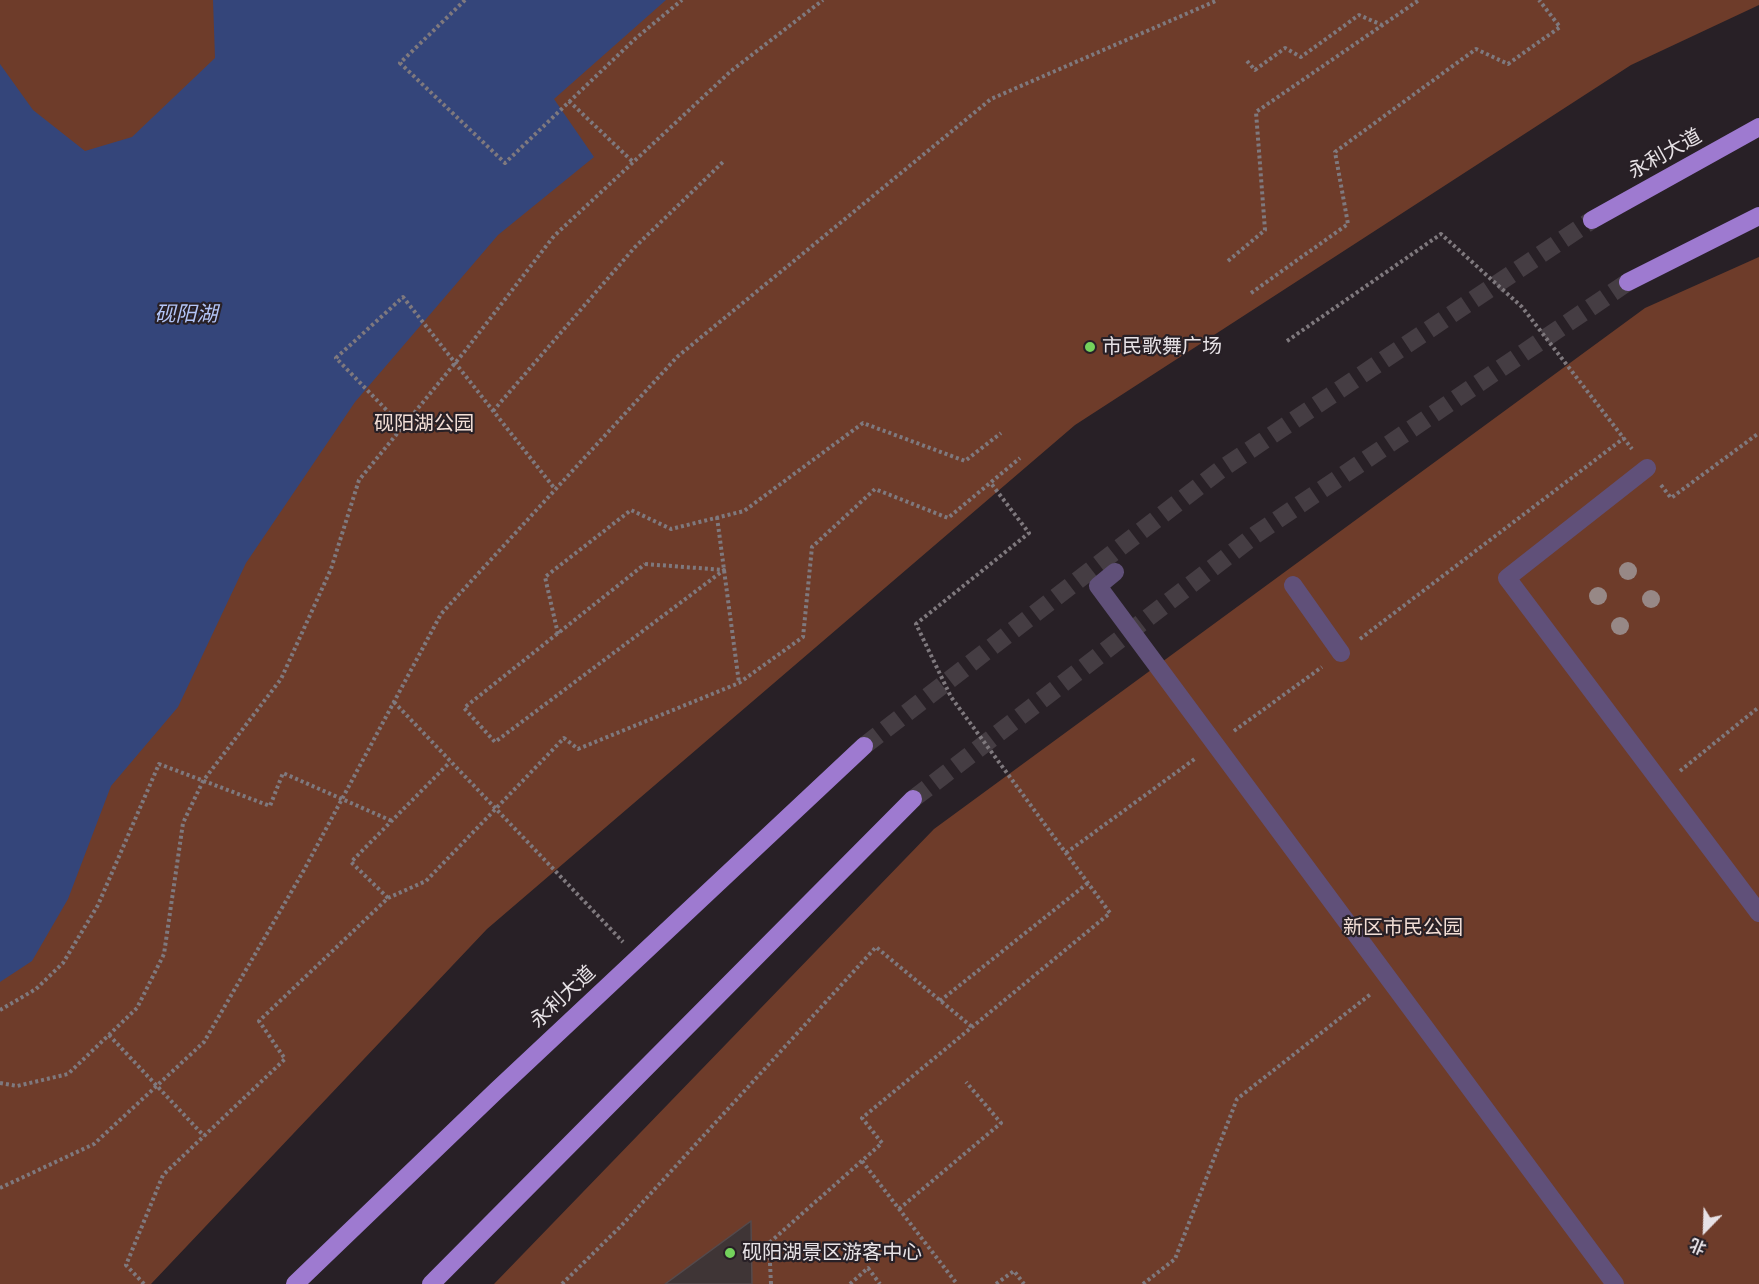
<!DOCTYPE html>
<meta charset="utf-8">
<style>
body{margin:0}
#map{position:relative;width:1759px;height:1284px;overflow:hidden;background:#282026;font-family:Inter,"Noto Sans SC",sans-serif}
canvas{display:block}
.north{position:absolute;left:1675px;top:1200px;width:60px;height:60px;-webkit-text-stroke:4px #282026;paint-order:stroke;rotate:203deg;font-size:16px;font-weight:700;line-height:24px;text-align:center;color:#e7e2e6}
.north::after{content:'';display:block;margin:auto;width:21px;height:27px;background:#e7e2e6;clip-path:polygon(50% 0,100% 100%,50% 72%,0 100%)}
</style>
<div id="map">
<canvas width="1759" height="1284"></canvas>
<div class="north">北</div>
</div>
<script>
const context = document.querySelector('canvas').getContext('2d');
context.lineJoin = 'round';
function fill(path, color) {
  context.fillStyle = color;
  context.fill(path, 'evenodd');
}
function toPath(rows) {
  const path = new Path2D();
  for (const r of rows) {
    path.moveTo(r[0], r[1]);
    for (let i = 2; i < r.length; i += 2) path.lineTo(r[i], r[i + 1]);
  }
  return path;
}
function stroke(path, color, width, dash) {
  context.strokeStyle = color;
  context.lineWidth = width;
  context.lineCap = dash ? 'butt' : 'round';
  context.setLineDash(dash || []);
  context.stroke(path);
}
function write(font, color, halo, rows, align = 'center') {
  context.font = font + ' Inter,"Noto Sans SC",sans-serif';
  context.lineWidth = 4.5;
  context.setLineDash([]);
  context.textBaseline = 'middle';
  context.strokeStyle = halo;
  context.fillStyle = color;
  for (const [text, x, y, turn = 0] of rows) {
    context.save();
    context.translate(x, y);
    context.rotate((+turn || 0) * Math.PI / 180);
    context.textAlign = isNaN(turn) ? turn : align;
    if (halo) context.strokeText(text, 0, 0);
    context.fillText(text, 0, 0);
    context.restore();
  }
}
const green = toPath([
 [0,0,1759,0,1759,5,1631,65,1075,425,487,929,151,1284,0,1284],
 [1759,257,1759,1284,494,1284,934,829,1645,308]
]);
const water = toPath([
 [213,0,666,0,554,99,594,157,498,235,355,402,246,563,178,707,111,786,68,899,32,961,0,982,0,64,33,110,85,151,132,137,215,58]
]);
const building = toPath([
 [751,1221,752,1284,665,1284,751,1221]
]);
const primaryTunnel = toPath([
 [864,746,1220,470,1592,220],
 [913,799,1255,535,1628,282]
]);
const path = toPath([
 [465,0,400,63,505,163,636,38,682,0],
 [1247,61,1255,70,1285,48,1301,57,1359,15,1382,25],
 [569,101,633,162],
 [1228,261,1265,230,1256,112,1419,0],
 [1251,293,1348,224,1335,152,1476,49,1508,64,1560,27,1539,0],
 [1287,341,1441,234,1522,307,1632,449],
 [493,411,635,247,724,161],
 [403,427,336,358,403,297,555,489],
 [1661,485,1671,498,1759,433],
 [717,517,739,683],
 [645,564,724,570,495,742,464,708,645,564],
 [558,634,545,577,631,510,671,529,744,511,863,423,965,461,1001,433],
 [1360,639,1624,438],
 [394,702,623,942],
 [1234,731,1322,667],
 [1680,771,1759,707],
 [1066,853,1196,758],
 [388,898,351,862,450,762],
 [940,1001,1088,883],
 [0,1010,36,989,63,963,98,905,159,764,270,806,283,773,392,821],
 [109,1035,204,1136],
 [0,1083,17,1086,68,1074,137,1008,164,954,183,823,203,781,281,679,331,569,359,480,465,351,554,236,731,71,823,0],
 [862,1161,957,1284],
 [0,1188,94,1144,204,1042,304,870,441,614,677,357,991,99,1218,0],
 [899,1209,1001,1123,966,1082],
 [144,1284,126,1265,163,1175,285,1059,259,1021,388,898,426,881,564,738,578,749,739,683,803,637,812,547,875,489,948,518,1020,458],
 [562,1284,621,1226,876,947,972,1027],
 [771,1284,769,1243,882,1143,862,1118,1110,913,951,697,916,624,1029,533,990,482],
 [850,1284,868,1268,880,1284],
 [996,1284,1014,1271,1024,1284],
 [1143,1284,1175,1259,1237,1099,1372,993]
]);
const street = toPath([
 [1647,468,1507,578,1759,913],
 [1115,572,1098,586,1615,1284],
 [1293,585,1341,653]
]);
const primary = toPath([
 [1592,220,1759,127],
 [1628,282,1759,216],
 [295,1284,497,1090,864,746],
 [431,1284,913,799]
]);
const trees = [
 [1628,571],
 [1598,596],
 [1651,599],
 [1620,626]
];
const markers = [
 [1090,347,6,"#74d25c"],
 [730,1253,6,"#74d25c"]
];
const streetNames = [
 ["永利大道",1665,154,-29],
 ["永利大道",563,997,-43]
];
const poiNames = [
 ["市民歌舞广场",1102,347],
 ["砚阳湖景区游客中心",742,1253]
];
const parkNames = [
 ["砚阳湖公园",424,424],
 ["新区市民公园",1403,928]
];
const waterNames = [
 ["砚阳湖",186,315]
];
fill(green, '#6e3c2a');
fill(water, '#34457a');
fill(building, '#3f3536');
stroke(building, '#554a4c', 1.5);
stroke(primaryTunnel, '#453d43', 18, [18, 9]);
stroke(path, '#7f797e', 4, [3, 3]);
stroke(street, '#605079', 18);
stroke(primary, '#9e7ad0', 18);
context.fillStyle = '#978886';
for (const [x, y] of trees) {
  context.beginPath();
  context.arc(x, y, 9, 0, 2 * Math.PI);
  context.fill();
}
for (const [x, y, r, color] of markers) {
  const dot = new Path2D();
  dot.arc(x, y, r, 0, 2 * Math.PI);
  context.fillStyle = color;
  context.fill(dot);
  stroke(dot, '#282026', 2);
}
write('20px', '#e7e2e6', '#282026', streetNames);
write('20px', '#e7e2e6', '#282026', poiNames, 'left');
write('20px', '#f1ddd5', '#282026', parkNames);
write('italic 21px', '#b3c5f7', '#282026', waterNames);
</script>
